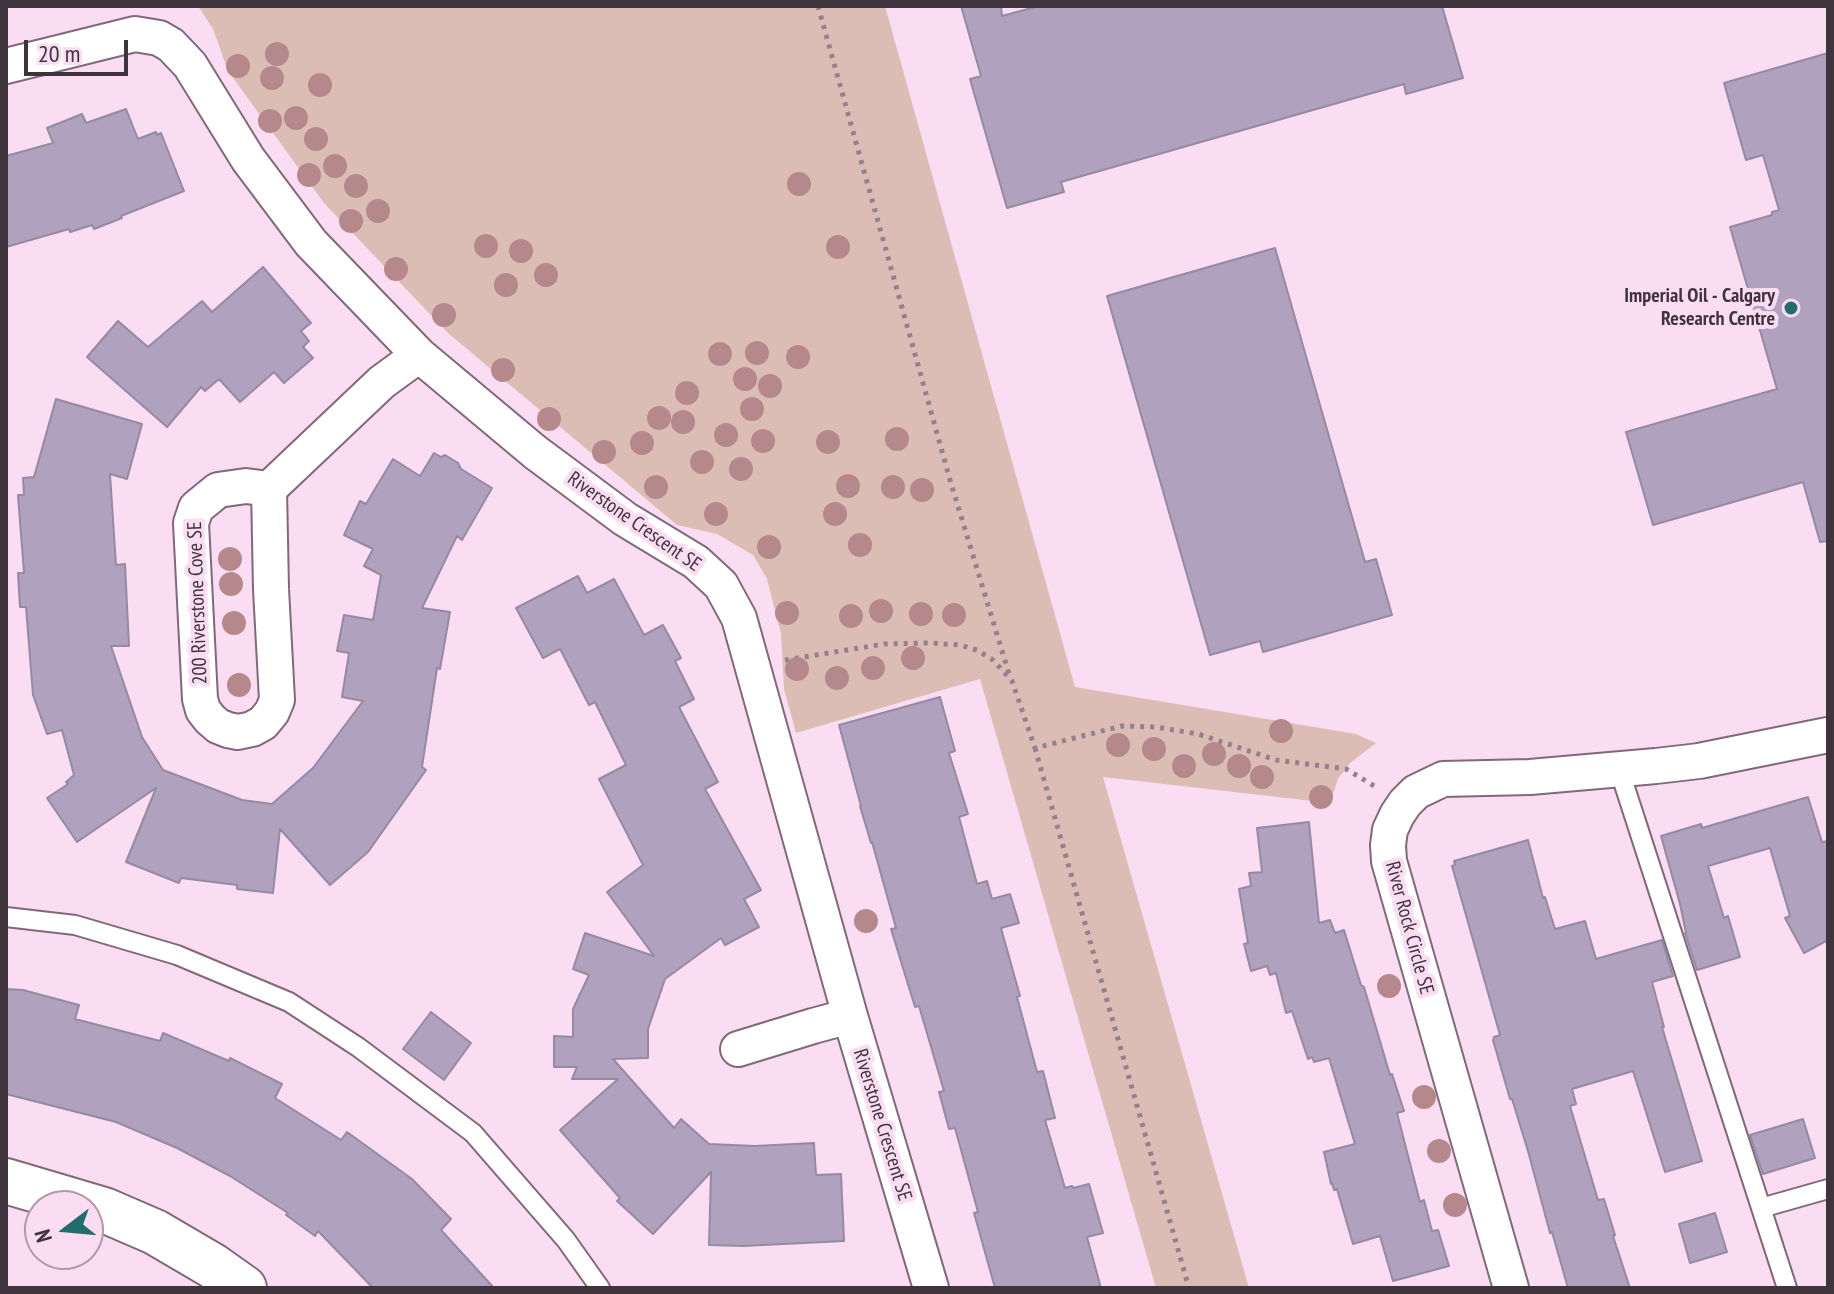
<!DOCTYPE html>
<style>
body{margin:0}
#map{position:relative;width:1834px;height:1294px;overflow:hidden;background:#fbddf3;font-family:"PT Sans Narrow",sans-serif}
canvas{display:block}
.frame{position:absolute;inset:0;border:8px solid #3f343c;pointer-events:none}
.north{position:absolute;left:24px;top:1190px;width:80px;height:80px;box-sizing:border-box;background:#fbddf3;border:2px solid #b099aa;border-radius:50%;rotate:254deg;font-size:22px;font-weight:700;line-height:32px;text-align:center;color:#3f343c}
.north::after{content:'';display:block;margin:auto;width:28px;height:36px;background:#216d6d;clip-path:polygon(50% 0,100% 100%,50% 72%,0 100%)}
.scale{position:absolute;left:24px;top:40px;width:104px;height:36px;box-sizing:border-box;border:4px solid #3f343c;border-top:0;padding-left:10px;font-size:24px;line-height:28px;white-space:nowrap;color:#3f343c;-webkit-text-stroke:6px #fbddf3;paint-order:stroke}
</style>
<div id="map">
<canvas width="1834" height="1294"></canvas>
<div class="frame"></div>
<div class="north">N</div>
<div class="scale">20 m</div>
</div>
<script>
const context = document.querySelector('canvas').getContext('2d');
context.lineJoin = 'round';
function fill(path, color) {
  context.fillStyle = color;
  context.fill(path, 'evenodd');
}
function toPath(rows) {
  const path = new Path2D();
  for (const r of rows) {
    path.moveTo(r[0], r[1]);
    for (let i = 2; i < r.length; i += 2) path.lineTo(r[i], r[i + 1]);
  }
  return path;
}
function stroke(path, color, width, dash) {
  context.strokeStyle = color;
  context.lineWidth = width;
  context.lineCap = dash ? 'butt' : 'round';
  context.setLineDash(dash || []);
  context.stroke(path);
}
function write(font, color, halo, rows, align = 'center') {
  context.font = font + ' "PT Sans Narrow",sans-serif';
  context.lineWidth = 8;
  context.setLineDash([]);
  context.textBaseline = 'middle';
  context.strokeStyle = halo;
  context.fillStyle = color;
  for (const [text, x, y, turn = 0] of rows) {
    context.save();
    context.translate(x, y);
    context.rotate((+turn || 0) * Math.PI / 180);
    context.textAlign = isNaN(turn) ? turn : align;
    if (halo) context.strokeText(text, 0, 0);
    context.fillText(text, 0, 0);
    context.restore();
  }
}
const green = toPath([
 [198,6,885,6,1075,687,1356,734,1376,743,1350,763,1338,779,1330,803,1103,777,1249,1288,1156,1288,980,679,796,733,784,689,781,634,767,579,753,555,717,534,677,525,448,333,324,203,228,71,213,29]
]);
const building = toPath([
 [961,6,1001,6,1002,16,1039,6,1442,6,1463,78,1406,94,1404,84,1061,182,1064,192,1007,208,970,79,981,76,961,6],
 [1828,53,1828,541,1820,542,1803,482,1653,525,1626,432,1777,389,1730,227,1772,215,1772,212,1779,210,1763,155,1746,160,1724,83,1828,53],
 [126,109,138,139,156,132,157,135,161,133,184,191,121,216,122,218,94,229,92,225,70,232,69,229,6,247,6,156,53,143,47,128,82,114,86,123,126,109],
 [1275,248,1365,562,1376,559,1392,615,1263,652,1260,641,1210,655,1107,296,1275,248],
 [263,267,311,323,301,331,309,341,303,347,313,358,284,383,274,372,240,402,219,379,205,391,201,387,167,427,87,357,118,321,148,347,202,301,212,312,263,267],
 [56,399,142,424,127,479,110,474,116,565,125,564,129,646,111,646,142,737,163,770,242,800,272,804,313,768,363,701,342,697,349,653,337,651,344,615,373,620,381,575,364,566,373,549,344,535,360,501,366,504,393,459,420,476,434,453,441,457,445,455,458,463,461,469,492,488,462,540,457,536,422,608,450,612,440,669,437,668,422,767,426,770,368,852,330,885,280,829,273,893,237,889,237,885,181,878,179,883,126,862,156,788,77,842,47,798,68,784,66,782,74,775,62,730,47,734,33,695,26,607,20,607,18,573,24,573,18,495,24,495,23,478,34,477,56,399],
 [578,576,587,593,614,579,644,635,663,625,681,658,675,661,694,699,679,707,718,782,705,789,761,890,744,899,759,927,725,945,721,938,665,979,648,1029,648,1058,613,1059,674,1128,681,1119,709,1144,755,1146,814,1143,816,1175,841,1174,844,1241,743,1246,709,1245,711,1172,653,1234,617,1201,620,1198,560,1130,618,1079,572,1079,577,1067,554,1067,554,1036,573,1037,573,1009,589,975,573,969,585,933,654,956,607,892,643,865,599,779,626,765,595,702,589,705,560,649,543,658,516,608,578,576],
 [940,697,955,751,949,753,968,814,959,817,977,884,987,881,992,899,1010,894,1019,923,1001,928,1020,996,1017,997,1037,1072,1043,1071,1055,1118,1045,1120,1065,1188,1072,1186,1073,1188,1089,1184,1103,1233,1087,1237,1101,1288,995,1288,974,1213,978,1212,955,1128,949,1129,939,1092,944,1091,919,1006,915,1007,891,929,896,928,872,842,871,843,860,806,861,806,839,725,940,697],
 [1808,797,1822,842,1828,841,1828,940,1804,953,1785,918,1790,916,1770,848,1708,866,1724,918,1728,916,1740,957,1697,970,1685,933,1686,933,1680,904,1661,836,1701,824,1702,828,1808,797],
 [1309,822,1319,923,1330,920,1335,933,1344,930,1361,985,1364,987,1390,1075,1392,1074,1404,1111,1397,1113,1420,1202,1424,1200,1432,1231,1438,1230,1449,1266,1393,1281,1380,1236,1353,1244,1337,1189,1334,1190,1332,1183,1331,1184,1324,1152,1355,1144,1329,1058,1314,1062,1312,1057,1308,1059,1292,1011,1286,1013,1276,973,1270,975,1267,966,1251,971,1244,944,1248,943,1239,889,1251,886,1249,873,1262,872,1257,828,1309,822],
 [1528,840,1543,898,1545,897,1555,929,1585,921,1596,959,1662,940,1673,976,1652,982,1664,1027,1662,1027,1702,1161,1665,1172,1633,1071,1572,1089,1576,1104,1570,1106,1598,1200,1604,1199,1615,1235,1613,1236,1630,1288,1568,1288,1552,1232,1550,1233,1528,1151,1512,1099,1510,1099,1493,1040,1494,1037,1500,1035,1452,866,1455,865,1454,861,1528,840],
 [6,989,23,990,79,1005,75,1019,160,1041,163,1033,229,1061,230,1058,282,1084,275,1098,341,1140,347,1132,412,1179,451,1219,441,1230,494,1288,373,1288,318,1231,315,1236,286,1215,288,1213,230,1176,177,1148,116,1122,6,1094,6,989],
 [431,1012,471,1043,444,1080,403,1049,431,1012],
 [1803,1119,1815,1158,1763,1174,1750,1135,1803,1119],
 [1715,1213,1727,1252,1690,1263,1679,1224,1715,1213]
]);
const path = toPath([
 [818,6,950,480,1010,677],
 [785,660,884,644,928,643,960,645,977,650,993,660,1012,681,1035,748,1122,726,1156,727,1198,734,1276,760,1346,769,1376,787],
 [1035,748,1189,1288]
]);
const lane = toPath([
 [1619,769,1787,1288],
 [6,917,75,925,177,955,289,1002,358,1047,473,1133,566,1240,600,1288],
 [1761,1208,1828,1189]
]);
const street = toPath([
 [6,66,135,34,159,38,171,45,190,65,248,159,311,243,419,355,535,452,625,519,696,562,721,585,739,618,850,1016,931,1288],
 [269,489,246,486,218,490,196,508,191,523,200,699,203,710,210,719,218,726,228,730,238,732,252,729,263,723,272,712,277,700,271,589,269,489,382,382,419,355],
 [738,1049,813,1026,850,1016],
 [1511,1288,1389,861,1388,845,1390,830,1397,815,1405,803,1416,792,1443,779,1530,777,1656,766,1699,761,1828,735]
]);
const secondary = toPath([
 [6,1181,104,1210,155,1232,213,1266,244,1288]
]);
const trees = [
 [277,54],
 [238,66],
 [272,78],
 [320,85],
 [296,118],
 [270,121],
 [316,139],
 [335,166],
 [309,175],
 [799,184],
 [356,186],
 [378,211],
 [351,221],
 [486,246],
 [838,247],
 [521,251],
 [396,269],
 [546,275],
 [506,285],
 [444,315],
 [757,353],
 [720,354],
 [798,357],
 [503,370],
 [745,379],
 [770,386],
 [687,393],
 [752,409],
 [659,418],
 [549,419],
 [683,422],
 [726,435],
 [897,439],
 [763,441],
 [828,442],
 [642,443],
 [604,452],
 [702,462],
 [741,469],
 [848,486],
 [656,487],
 [893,487],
 [922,490],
 [716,514],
 [835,514],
 [860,545],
 [769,547],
 [230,559],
 [231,584],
 [881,611],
 [787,613],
 [921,614],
 [954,615],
 [851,616],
 [234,623],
 [913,658],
 [873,668],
 [797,669],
 [837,678],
 [239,685],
 [1281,731],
 [1118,745],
 [1154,749],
 [1214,754],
 [1184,766],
 [1239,766],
 [1262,777],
 [1321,797],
 [866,921],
 [1389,986],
 [1424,1097],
 [1439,1151],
 [1455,1205]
];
const markers = [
 [1791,308,8,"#216d6d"]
];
const poiNames = [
 ["Imperial Oil - Calgary",1775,296],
 ["Research Centre",1775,319]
];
const streetNames = [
 ["Riverstone Crescent SE",634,522,35],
 ["200 Riverstone Cove SE",198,603,-92],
 ["River Rock Circle SE",1409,928,75],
 ["Riverstone Crescent SE",882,1125,73]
];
fill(green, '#dcbdb6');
fill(building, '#b0a2be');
stroke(building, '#9689a4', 2);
stroke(lane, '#81687a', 22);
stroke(street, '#81687a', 38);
stroke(secondary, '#81687a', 48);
stroke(path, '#94808f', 5, [4, 6]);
stroke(lane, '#fff', 18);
stroke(street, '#fff', 34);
stroke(secondary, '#fff', 44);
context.fillStyle = '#b5888c';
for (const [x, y] of trees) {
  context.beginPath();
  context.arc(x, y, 12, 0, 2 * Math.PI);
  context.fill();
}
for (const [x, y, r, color] of markers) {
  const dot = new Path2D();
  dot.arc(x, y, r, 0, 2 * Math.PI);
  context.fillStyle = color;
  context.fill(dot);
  stroke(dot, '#fbddf3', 3);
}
write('bold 20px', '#3f343c', '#fbddf3', poiNames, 'right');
write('20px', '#3f343c', '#fbddf3', streetNames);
</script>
